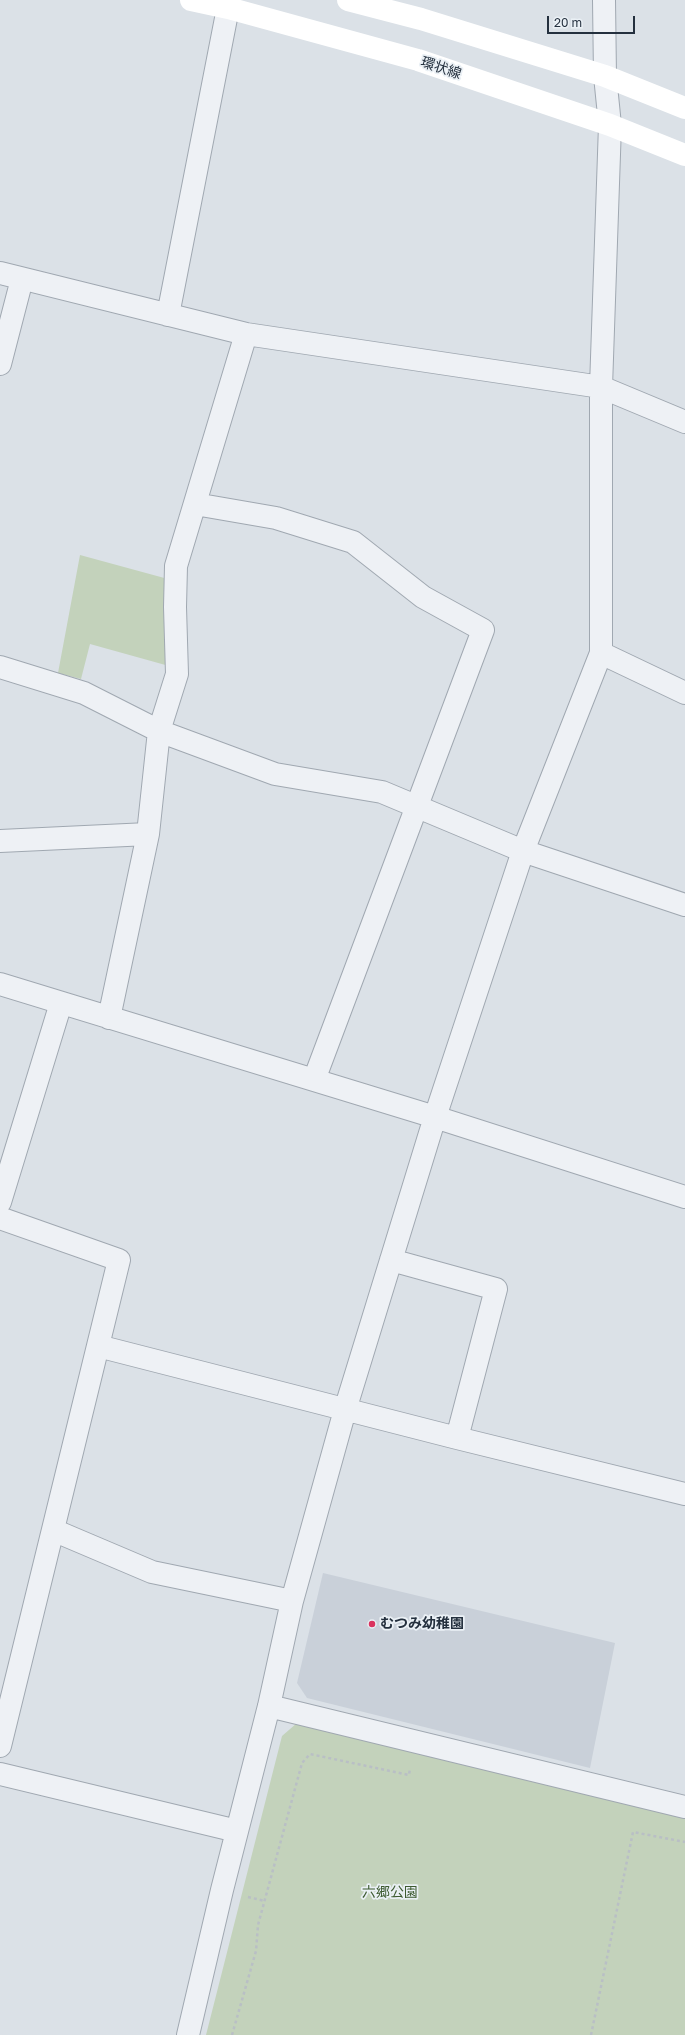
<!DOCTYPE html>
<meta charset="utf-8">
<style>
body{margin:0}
#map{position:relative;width:685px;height:2035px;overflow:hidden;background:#dbe1e7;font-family:"Golos Text",sans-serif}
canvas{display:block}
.scale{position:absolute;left:547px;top:16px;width:88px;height:18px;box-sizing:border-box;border:2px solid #24303e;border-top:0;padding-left:5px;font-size:12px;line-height:14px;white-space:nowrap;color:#24303e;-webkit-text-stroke:3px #eaf0f5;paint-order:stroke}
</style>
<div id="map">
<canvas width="685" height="2035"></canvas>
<div class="scale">20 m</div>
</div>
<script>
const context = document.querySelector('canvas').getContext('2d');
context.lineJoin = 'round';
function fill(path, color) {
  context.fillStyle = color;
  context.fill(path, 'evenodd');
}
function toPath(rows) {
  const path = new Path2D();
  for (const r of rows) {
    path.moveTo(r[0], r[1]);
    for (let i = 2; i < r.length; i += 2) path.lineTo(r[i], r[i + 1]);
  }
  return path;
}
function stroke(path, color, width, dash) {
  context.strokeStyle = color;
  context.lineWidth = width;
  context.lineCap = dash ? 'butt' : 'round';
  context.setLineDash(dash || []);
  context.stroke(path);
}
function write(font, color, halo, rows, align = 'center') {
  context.font = font + ' "Golos Text","Noto Sans JP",sans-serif';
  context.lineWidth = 3.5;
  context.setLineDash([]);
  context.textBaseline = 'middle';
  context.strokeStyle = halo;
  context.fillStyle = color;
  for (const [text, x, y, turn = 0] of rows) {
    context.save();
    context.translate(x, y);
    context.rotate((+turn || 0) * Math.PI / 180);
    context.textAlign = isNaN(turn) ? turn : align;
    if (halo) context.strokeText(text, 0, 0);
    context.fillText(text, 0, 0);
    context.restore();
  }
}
const built = toPath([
 [323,1573,615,1643,590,1768,307,1698,297,1683]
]);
const green = toPath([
 [80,555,168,579,169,666,90,644,81,679,58,673],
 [297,1723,685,1818,685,2035,206,2035,282,1736]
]);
const path = toPath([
 [248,1897,265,1901],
 [232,2035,256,1951,258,1925,302,1763,310,1754,409,1775,410,1768],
 [591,2035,633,1832,685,1842]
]);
const street = toPath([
 [0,273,246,334,601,387,685,422],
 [168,315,228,8],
 [0,364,22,279],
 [195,504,276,518,353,542,423,597,483,630,314,1080],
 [601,653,685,693],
 [0,667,84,693,159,731,275,774,382,792,523,851,685,905],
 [0,841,148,834],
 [0,984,435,1117,685,1197],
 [109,1018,148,834,159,731,177,674,175,607,176,566,246,334],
 [0,1202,61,1003],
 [0,1218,119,1260,0,1746],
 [391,1260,496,1289,457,1438],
 [98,1346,457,1438,685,1494],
 [53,1530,152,1572,292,1601],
 [269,1706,685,1807],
 [0,1774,237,1831],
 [188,2035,222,1890,269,1706,292,1601,345,1410,435,1117,523,851,601,653,601,387,610,125,605,76,604,0]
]);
const secondary = toPath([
 [191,0,228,8,418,60,610,125,685,155],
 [348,0,421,19,605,76,685,108]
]);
const markers = [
 [372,1624,4,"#da325e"]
];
const streetNames = [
 ["環状線",441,68,18]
];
const poiNames = [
 ["むつみ幼稚園",380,1624]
];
const parkNames = [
 ["六郷公園",390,1893]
];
fill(built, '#c9d0d9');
fill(green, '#c3d2bb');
stroke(street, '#a0a8b1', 24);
stroke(path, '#b9bfc5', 2.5, [3, 3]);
stroke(street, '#eef1f5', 22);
stroke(secondary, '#fff', 22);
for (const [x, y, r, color] of markers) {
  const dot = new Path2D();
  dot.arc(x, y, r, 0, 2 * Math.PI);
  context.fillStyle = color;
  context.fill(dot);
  stroke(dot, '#eaf0f5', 1.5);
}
write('14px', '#24303e', '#eaf0f5', streetNames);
write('bold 14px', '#24303e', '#eaf0f5', poiNames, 'left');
write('14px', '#3d5b30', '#eaf0f5', parkNames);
</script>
